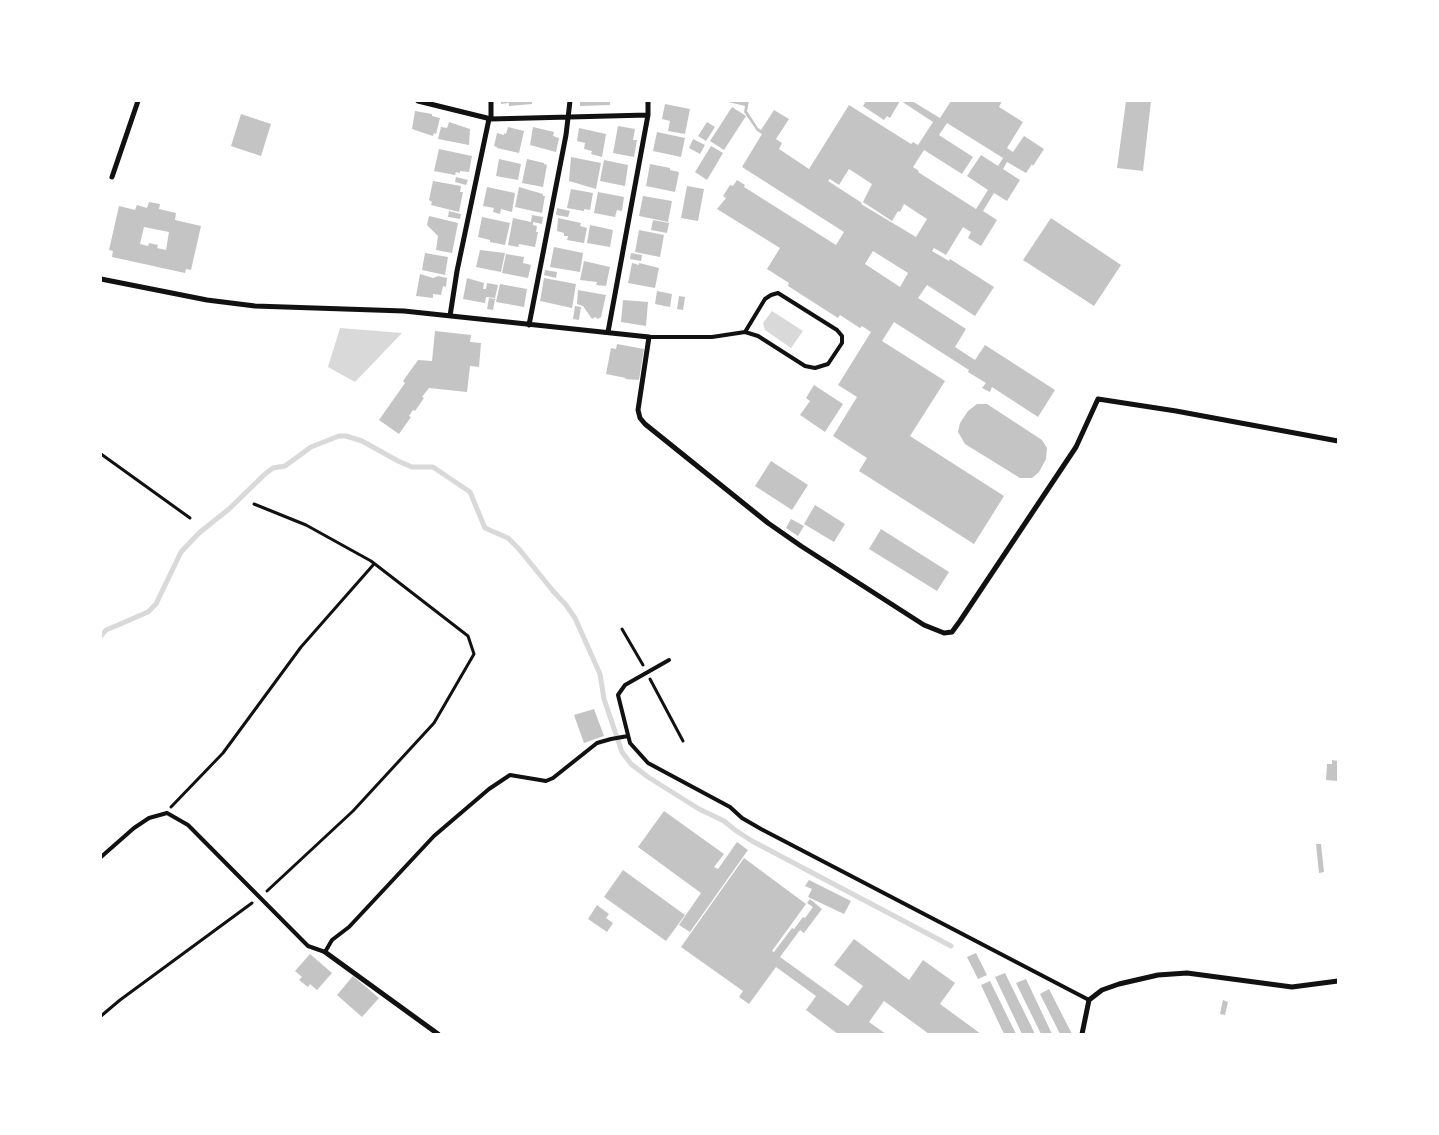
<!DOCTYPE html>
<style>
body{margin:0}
#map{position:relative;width:1439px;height:1135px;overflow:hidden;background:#fff;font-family:"Public Sans",sans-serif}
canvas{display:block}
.frame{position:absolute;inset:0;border:102px solid #fff;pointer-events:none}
</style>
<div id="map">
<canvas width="1439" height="1135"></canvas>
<div class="frame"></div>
</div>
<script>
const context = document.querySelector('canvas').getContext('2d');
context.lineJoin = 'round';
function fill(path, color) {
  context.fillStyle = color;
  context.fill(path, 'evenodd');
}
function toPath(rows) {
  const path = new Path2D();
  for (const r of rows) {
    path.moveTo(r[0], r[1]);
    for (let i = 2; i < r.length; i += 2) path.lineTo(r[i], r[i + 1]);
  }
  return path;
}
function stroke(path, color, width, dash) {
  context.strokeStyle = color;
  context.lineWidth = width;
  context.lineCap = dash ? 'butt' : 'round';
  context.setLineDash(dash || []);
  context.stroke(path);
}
const water = toPath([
 [772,311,803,331,791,348,765,330,763,323],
 [340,328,402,333,355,382,328,367]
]);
const stream = toPath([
 [101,636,106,630,118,625,148,612,156,604,181,552,199,533,229,509,265,474,273,468,285,466,311,447,339,436,346,436,362,441,398,461,412,467,433,467,470,492,485,528,508,538,519,549,553,591,566,605,575,618,600,674,604,699,622,752,631,764,648,777,699,809,724,821,735,830,752,841,951,946]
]);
const building = toPath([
 [501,101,532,101,532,104,509,106,509,103,501,104],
 [580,101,610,101,610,105,580,106],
 [724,101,749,101,747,111,758,128,761,130,774,110,789,119,776,139,782,143,779,149,809,169,849,105,911,144,913,142,918,145,933,122,901,101,912,101,940,118,951,101,1002,101,999,107,1023,122,1007,148,1013,152,1024,136,1044,149,1033,166,1032,164,1026,173,1007,162,1003,169,1020,180,1007,201,994,193,983,211,997,220,981,246,968,238,971,232,963,227,946,255,934,248,932,251,949,261,950,259,994,287,975,316,927,285,918,298,966,329,955,347,975,360,985,345,1055,390,1038,417,992,387,990,392,982,388,986,383,968,372,969,370,894,322,882,341,945,381,910,436,1004,496,974,544,859,471,867,458,833,436,857,397,838,385,871,332,862,326,860,328,840,315,838,318,788,286,789,283,767,269,780,248,717,209,726,198,723,196,730,185,733,186,737,180,745,185,744,187,836,245,844,232,742,167,762,134,757,131,744,112,745,106],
 [947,123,1003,158,998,166,981,155,967,176,988,190,976,209,918,172,919,171,913,167,924,150,962,174,973,157,939,135],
 [849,169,872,184,863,202,892,221,898,211,900,212,904,204,927,219,916,237,861,204,862,203,828,181,830,179,839,185],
 [873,251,908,273,900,287,865,264],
 [866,101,900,101,890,118,887,116,884,120,863,106],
 [1126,101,1151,101,1143,171,1117,168],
 [665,104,690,109,685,134,668,131,670,121,662,119],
 [732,107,746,116,724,150,710,141],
 [415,111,432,114,432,116,440,118,436,134,434,133,433,136,412,129],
 [241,114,271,124,261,156,231,146],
 [449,122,470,129,469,145,438,139,441,127,447,128],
 [707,122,715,127,706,141,698,136],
 [618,126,635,129,633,140,637,140,634,157,613,153],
 [508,127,524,131,519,153,497,148,497,147,494,146,497,133,504,135,504,133,506,134],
 [533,127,554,132,553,136,559,138,556,152,530,145],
 [579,128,606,134,602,157,591,154,592,151,584,149,585,143,577,141],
 [657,132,685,138,681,157,653,151],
 [693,139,705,145,700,154,689,148],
 [711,146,723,153,707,180,695,172],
 [439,149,472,156,469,172,460,171,460,173,456,172,455,175,434,171],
 [571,157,601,163,596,189,569,181],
 [499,159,521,164,518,180,496,176],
 [527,159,544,163,544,164,547,165,543,187,522,183],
 [604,160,628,165,625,186,600,181],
 [650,164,670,168,670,170,679,172,675,192,646,186],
 [456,177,468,180,466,185,455,182],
 [433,181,461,186,460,192,463,192,459,212,431,205,432,202,429,200],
 [687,186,704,189,698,221,681,218],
 [487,187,515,193,512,212,501,209,500,214,493,212,494,208,483,206],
 [519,187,543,194,543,196,545,196,542,213,515,207],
 [571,189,593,193,590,210,584,209,584,211,567,208],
 [598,192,624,197,622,211,617,210,615,217,594,213],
 [643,196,672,201,668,222,639,216],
 [149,202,160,204,159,209,176,213,175,220,201,226,191,270,186,269,185,273,112,257,113,251,109,250,119,206,135,210,137,205,147,208],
 [144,227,169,232,166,250,157,248,158,245,149,243,148,246,140,244],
 [557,208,570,211,568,217,556,215],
 [449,211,461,214,460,219,448,217],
 [532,215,543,217,542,224,533,222,533,225,537,226,536,232,538,232,535,247,519,244,518,247,508,245,513,218,531,222],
 [429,216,458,223,452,253,436,250,438,236,427,225],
 [482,217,510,223,505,245,490,242,490,240,478,237],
 [558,218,581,223,580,226,587,228,584,243,567,240,568,236,564,236,564,233,557,231],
 [1051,218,1121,265,1094,306,1023,260],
 [653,220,669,223,667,233,651,230],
 [590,225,613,230,610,247,587,243],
 [639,230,664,235,660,257,635,252],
 [554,247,583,253,580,272,550,267],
 [480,250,505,253,501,272,476,267],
 [425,253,448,257,445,275,422,270],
 [631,253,642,255,641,261,630,259],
 [506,254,524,257,523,263,531,265,528,278,502,273],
 [584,261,610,267,606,286,596,285,597,282,580,280],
 [632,263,639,265,639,263,659,268,655,288,628,283],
 [545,270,557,272,556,278,544,275],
 [420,274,433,278,438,276,447,278,446,287,443,286,441,295,433,294,433,298,416,296],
 [467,278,484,283,483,289,486,289,487,283,498,285,495,298,486,297,485,303,463,299],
 [544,278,576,284,572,308,540,301],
 [500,284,527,289,524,307,496,302],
 [578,290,606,295,601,317,598,319,595,317,592,319,583,306,577,304],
 [657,291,672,294,670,307,655,304],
 [679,296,685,297,683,310,677,309],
 [489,298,495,299,493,310,487,309],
 [623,300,648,302,646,326,621,322],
 [575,306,581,307,579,320,573,319],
 [435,331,471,335,470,342,481,343,479,367,470,366,467,392,429,388,422,397,424,398,415,411,413,410,409,416,411,417,399,434,379,420,405,383,403,381,418,360,432,361],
 [617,344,644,349,639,380,625,379,626,378,606,374,611,348,616,349],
 [814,385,843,404,825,432,800,415,810,401,806,398],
 [977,404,987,404,1042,440,1047,448,1046,459,1039,472,1032,478,1020,478,965,444,958,432,960,423,968,411],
 [771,461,808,485,792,510,755,486],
 [815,505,845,524,834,542,804,524],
 [791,519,804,526,798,536,786,528],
 [881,529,949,572,937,591,869,549],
 [594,709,604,736,584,743,574,715],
 [1332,760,1338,761,1338,781,1326,780,1327,764,1332,764],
 [664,811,724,854,714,867,718,869,737,842,748,850,690,932,679,925,701,893,638,847],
 [1316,844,1321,844,1324,872,1319,873],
 [744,858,806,904,772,951,774,952,792,928,794,929,803,917,805,918,813,907,807,903,810,899,822,909,804,933,800,930,780,957,848,1006,863,986,834,965,854,939,909,980,923,960,955,983,940,1004,981,1034,929,1034,884,1001,869,1022,886,1034,838,1034,806,1010,816,996,776,967,749,1004,739,997,743,991,681,947],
 [623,870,685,915,666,941,604,897],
 [809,880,851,901,844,914,808,897,812,889,805,886],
 [597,905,609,914,606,918,613,923,607,932,588,919],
 [976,953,987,975,978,979,967,957],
 [310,954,332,973,317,990,310,984,308,987,299,980,302,977,295,971],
 [1005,973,1035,1034,1022,1034,995,977],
 [353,976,379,998,362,1017,337,995],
 [1026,979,1052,1034,1041,1034,1016,983],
 [990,981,1016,1034,1004,1034,981,985],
 [1049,989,1072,1034,1060,1034,1040,994],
 [1223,1000,1228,1002,1225,1015,1220,1014]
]);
const path = toPath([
 [101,454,190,518],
 [254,504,306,525,371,561,468,636,474,654,434,723,353,811,267,891],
 [622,629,643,665],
 [650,679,683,741],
 [171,807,223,753,301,647,374,564],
 [101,1016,120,1000,252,903]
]);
const service = toPath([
 [649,337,712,337,745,332,758,336,805,366,815,368,828,364,842,343,842,336,837,330,778,293,771,295,765,299,745,332],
 [669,660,625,685,618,695,630,743,648,763,730,807,742,818,761,829,1089,1000],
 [101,857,134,828,149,818,167,813,188,825,308,946,325,952,332,940,349,927,434,836,489,789,510,775,546,781,553,778,597,743,611,739,628,736]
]);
const minor = toPath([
 [418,101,491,119,648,115],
 [491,101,491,119],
 [112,177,138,101],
 [101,279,207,300,255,306,404,311,649,337,638,410,640,418,645,424,768,523,801,546,924,625,944,633,952,632,960,621,1076,447,1098,399,1176,411,1338,441],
 [450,316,457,271,489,119],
 [529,325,566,135,570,101],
 [608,332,648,115,648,101],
 [325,952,438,1034],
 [1082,1034,1089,1000,1102,990,1119,984,1158,975,1187,973,1292,987,1338,981]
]);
fill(water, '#d9d9d9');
stroke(stream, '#d9d9d9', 5);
fill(building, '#c4c4c4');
stroke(path, '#111', 3);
stroke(service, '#111', 4);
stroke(minor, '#111', 5);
</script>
